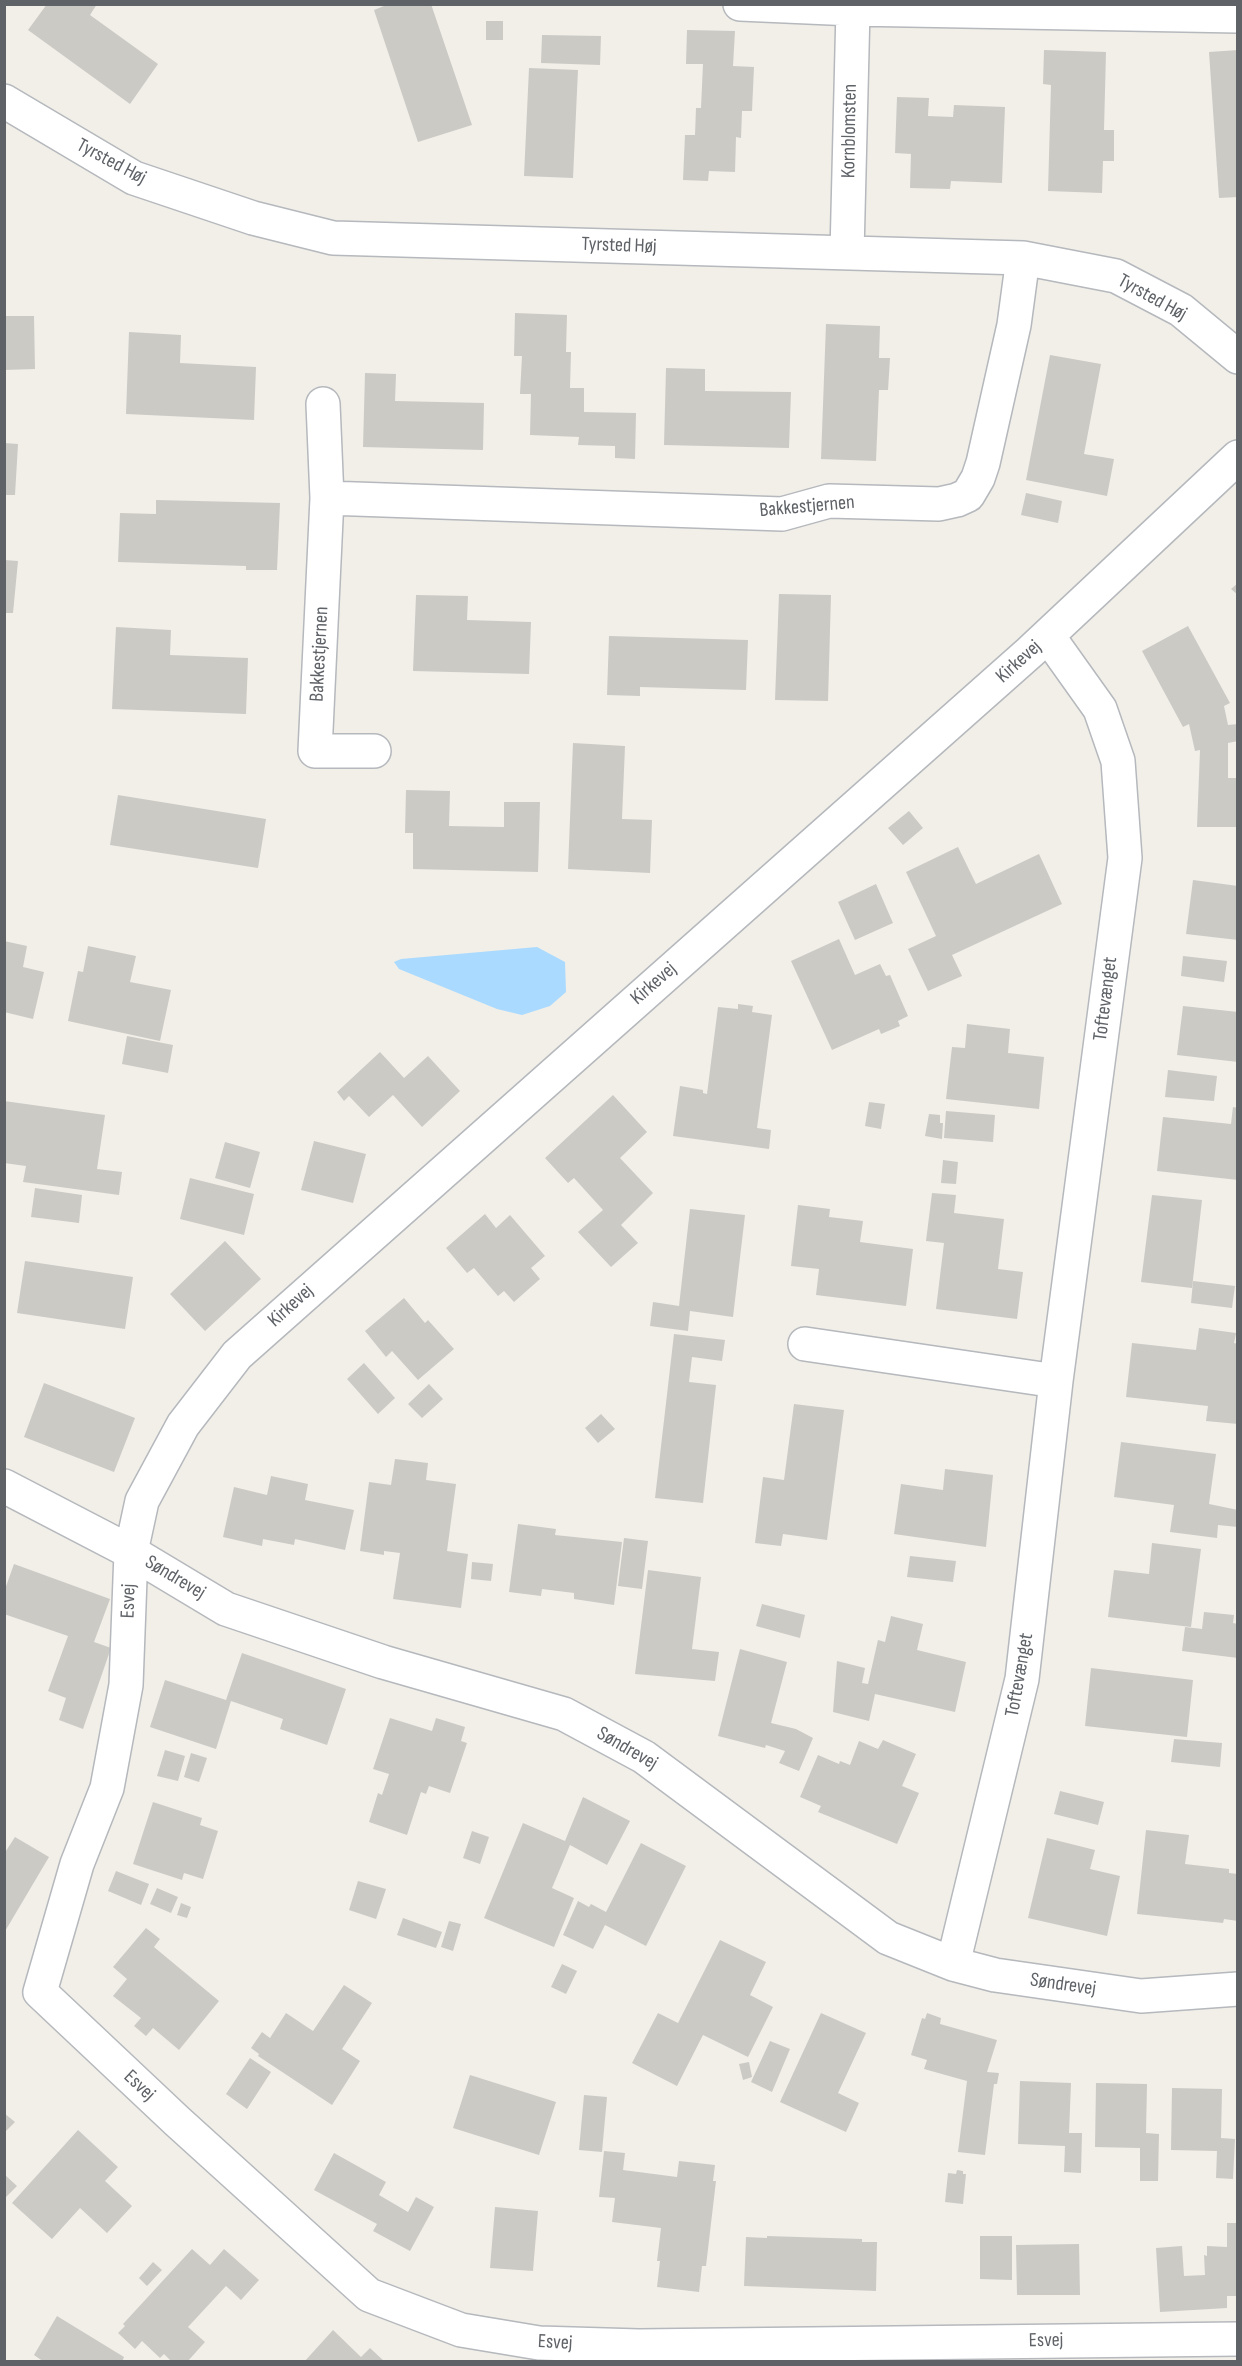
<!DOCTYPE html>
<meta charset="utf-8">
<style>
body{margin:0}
#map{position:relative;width:1242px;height:2366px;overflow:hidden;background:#f1efe8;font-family:"Sofia Sans Condensed",sans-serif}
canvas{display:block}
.frame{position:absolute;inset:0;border:6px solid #5f6368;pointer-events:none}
</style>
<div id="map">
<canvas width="1242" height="2366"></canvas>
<div class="frame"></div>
</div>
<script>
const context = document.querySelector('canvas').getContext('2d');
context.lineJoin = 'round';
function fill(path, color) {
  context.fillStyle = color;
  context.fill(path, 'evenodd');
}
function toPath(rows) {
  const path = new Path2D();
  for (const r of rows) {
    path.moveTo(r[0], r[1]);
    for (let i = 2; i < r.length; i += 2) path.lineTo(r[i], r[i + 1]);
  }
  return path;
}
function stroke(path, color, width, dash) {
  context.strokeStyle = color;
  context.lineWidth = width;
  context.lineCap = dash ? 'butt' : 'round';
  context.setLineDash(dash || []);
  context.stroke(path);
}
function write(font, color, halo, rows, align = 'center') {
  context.font = font + ' "Sofia Sans Condensed",sans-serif';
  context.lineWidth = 4.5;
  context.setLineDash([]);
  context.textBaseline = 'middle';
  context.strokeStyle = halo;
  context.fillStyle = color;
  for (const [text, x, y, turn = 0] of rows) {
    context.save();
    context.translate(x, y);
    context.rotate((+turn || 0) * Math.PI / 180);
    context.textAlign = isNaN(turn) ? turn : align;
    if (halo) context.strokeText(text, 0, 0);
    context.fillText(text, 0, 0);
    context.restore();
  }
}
const education = toPath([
 [745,2358,1238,2361,741,2362]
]);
const water = toPath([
 [537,947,565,962,566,992,550,1006,522,1015,497,1009,399,969,394,962,401,959]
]);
const building = toPath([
 [47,4,97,4,90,15,158,64,130,104,28,30],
 [389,4,431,4,472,125,418,142,374,10],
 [486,21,503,21,503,40,486,40],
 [687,30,735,31,733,66,754,67,752,111,742,111,741,138,736,137,735,172,709,171,708,181,683,180,685,135,695,135,696,108,701,108,703,64,686,64],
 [542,35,601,36,600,65,541,63],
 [1044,50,1106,52,1104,130,1114,130,1114,161,1103,161,1102,193,1048,191,1051,85,1043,84],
 [1238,50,1238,197,1219,198,1209,52],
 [529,68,578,70,573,178,524,176],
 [897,97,929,98,928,116,953,117,954,105,1005,107,1002,183,951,181,950,189,910,188,911,154,895,153],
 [515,313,567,315,566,352,571,352,570,388,584,388,584,412,636,413,635,459,615,458,615,446,578,445,579,437,530,435,531,394,520,394,522,356,514,356],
 [4,316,34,316,35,369,4,370],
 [826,324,880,326,879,358,890,358,888,390,879,390,876,461,821,459],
 [129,332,181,335,180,363,256,367,254,420,126,414],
 [1050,355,1101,364,1084,454,1114,459,1107,496,1026,480],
 [666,368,705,369,705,391,791,392,789,448,664,445],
 [365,373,396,374,395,401,484,403,483,450,363,447],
 [4,443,18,444,15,495,4,495],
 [1026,493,1062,501,1058,523,1021,515],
 [156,500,280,503,277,570,246,570,246,566,118,562,120,513,156,514],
 [4,560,18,561,13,613,4,613],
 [1238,583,1238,595,1231,589],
 [779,594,831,595,828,701,775,700],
 [416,595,468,596,467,620,531,622,529,674,413,671],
 [1188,626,1230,703,1224,706,1228,725,1238,724,1238,741,1228,743,1228,778,1238,778,1238,827,1197,827,1200,750,1195,751,1189,724,1183,727,1142,651],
 [116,627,171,630,170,655,248,658,246,714,112,709],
 [609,636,748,640,746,690,640,687,640,696,607,695],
 [573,743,625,746,622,819,652,820,650,873,568,869],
 [406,790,450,791,449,826,504,827,504,802,540,802,538,872,413,869,413,833,405,833],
 [118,795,266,819,258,868,110,845],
 [909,811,923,828,903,845,888,828],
 [958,847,976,884,1039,854,1062,904,952,955,962,976,928,991,908,949,936,936,906,872],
 [1193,880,1238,886,1238,940,1186,934],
 [876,884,893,923,855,940,838,902],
 [839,939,855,975,880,964,886,976,890,975,908,1016,898,1021,900,1026,881,1034,879,1029,832,1050,791,961],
 [4,941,27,946,23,967,44,972,33,1019,4,1012],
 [88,946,136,956,130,982,171,990,160,1041,68,1021,78,971,83,972],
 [1183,956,1227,961,1224,982,1181,976],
 [738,1004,753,1006,752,1012,772,1015,757,1128,771,1130,769,1149,673,1136,680,1086,703,1090,703,1093,707,1094,718,1007,738,1009],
 [1183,1006,1238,1012,1238,1062,1177,1055],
 [967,1024,1010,1029,1008,1053,1044,1057,1039,1109,946,1099,952,1047,965,1048],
 [127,1036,173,1045,168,1073,122,1064],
 [380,1052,404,1078,428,1056,460,1091,422,1127,393,1095,369,1117,349,1096,344,1101,337,1092],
 [1168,1070,1217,1076,1214,1101,1165,1097],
 [613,1095,647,1132,620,1158,653,1193,621,1225,638,1243,611,1267,578,1232,603,1210,574,1178,568,1183,545,1158],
 [4,1101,105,1115,97,1169,122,1172,119,1195,23,1182,26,1166,4,1163],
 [869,1102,885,1104,881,1129,865,1126],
 [1233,1107,1238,1108,1238,1180,1157,1171,1163,1117,1231,1124],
 [946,1111,995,1115,993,1142,944,1138],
 [929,1114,940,1115,940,1123,943,1123,942,1139,925,1136],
 [314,1141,366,1154,353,1203,301,1190],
 [225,1142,260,1152,250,1188,215,1178],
 [943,1160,958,1162,956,1184,941,1183],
 [190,1178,254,1194,244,1235,180,1219],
 [35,1188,82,1195,79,1223,31,1217],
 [932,1193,956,1195,954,1213,1004,1219,998,1269,1023,1272,1017,1319,936,1309,944,1243,926,1241],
 [1152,1195,1202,1200,1192,1288,1141,1282],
 [798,1205,830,1209,829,1217,863,1221,860,1242,913,1249,906,1306,816,1295,819,1269,791,1266],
 [690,1209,745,1215,733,1317,690,1311,688,1331,650,1326,653,1302,679,1306],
 [485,1214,496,1228,510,1215,545,1256,531,1268,540,1279,514,1302,504,1291,498,1296,474,1268,467,1273,446,1248],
 [225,1241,261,1279,205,1331,170,1294],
 [25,1261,133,1277,125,1329,17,1313],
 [1193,1281,1235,1286,1232,1308,1191,1303],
 [404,1298,425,1323,428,1320,454,1349,418,1380,392,1351,386,1357,365,1331],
 [1199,1328,1236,1333,1234,1343,1238,1344,1238,1424,1206,1421,1208,1406,1126,1397,1132,1343,1196,1350],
 [674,1334,725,1340,722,1361,692,1357,689,1382,716,1385,703,1503,655,1498],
 [364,1363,395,1398,378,1414,347,1379],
 [44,1383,135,1418,114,1472,24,1437],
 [429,1384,443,1399,422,1418,408,1404],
 [794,1404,844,1410,827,1540,783,1534,781,1546,755,1543,763,1477,784,1480],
 [601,1414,615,1429,598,1443,585,1428],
 [1121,1442,1216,1454,1209,1504,1238,1510,1238,1527,1218,1525,1217,1538,1170,1532,1174,1505,1114,1497],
 [395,1459,428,1463,426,1480,456,1484,447,1551,468,1554,461,1608,393,1599,400,1553,384,1551,384,1555,360,1551,369,1482,391,1485],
 [945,1469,993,1475,986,1547,894,1534,901,1484,943,1490],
 [271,1476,308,1484,305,1500,354,1510,345,1550,295,1539,294,1545,263,1539,262,1546,223,1537,234,1487,267,1495],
 [518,1524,556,1529,555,1535,622,1542,614,1605,574,1599,574,1593,542,1589,541,1596,509,1592],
 [624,1538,648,1541,642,1589,618,1586],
 [1152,1543,1201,1549,1191,1627,1108,1617,1114,1570,1149,1574],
 [910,1556,956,1561,953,1582,907,1577],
 [472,1562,493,1564,491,1581,471,1579],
 [14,1564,110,1599,94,1642,111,1648,83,1729,59,1720,66,1698,48,1691,68,1636,4,1614,4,1592],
 [648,1570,701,1577,692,1649,719,1652,715,1681,635,1674],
 [762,1604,805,1615,800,1638,756,1626],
 [1204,1612,1234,1615,1233,1623,1238,1624,1238,1658,1182,1651,1185,1627,1202,1629],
 [891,1616,923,1624,917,1650,966,1662,955,1712,875,1694,869,1721,833,1712,837,1661,865,1668,862,1683,868,1684,878,1640,885,1642],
 [740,1649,787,1662,771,1723,796,1729,813,1738,799,1771,779,1763,785,1751,766,1745,765,1748,718,1736],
 [242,1653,346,1689,327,1745,280,1729,283,1719,231,1701,216,1749,150,1727,165,1680,226,1700],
 [1091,1668,1193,1680,1187,1737,1085,1726],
 [390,1718,432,1731,436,1718,465,1727,461,1741,467,1743,450,1793,429,1786,426,1794,421,1792,407,1835,369,1822,378,1793,382,1795,389,1774,373,1769],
 [1174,1739,1222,1743,1220,1767,1171,1762],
 [883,1740,916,1754,902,1786,919,1793,897,1844,818,1812,821,1806,800,1797,818,1755,839,1764,840,1761,850,1765,859,1741,878,1749],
 [165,1750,185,1756,178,1781,157,1776],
 [191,1753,207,1758,199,1782,184,1777],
 [1060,1791,1104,1802,1098,1825,1054,1814],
 [583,1797,630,1821,607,1865,570,1845,552,1888,574,1898,554,1947,484,1918,523,1823,565,1841],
 [153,1802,202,1818,200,1825,218,1831,203,1879,184,1873,182,1880,133,1864],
 [1146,1830,1189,1835,1185,1864,1229,1869,1229,1873,1238,1874,1238,1921,1224,1919,1223,1923,1137,1914],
 [472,1831,489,1837,480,1864,463,1858],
 [15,1837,49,1857,4,1933,4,1854],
 [1047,1838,1095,1850,1090,1869,1120,1876,1107,1936,1028,1918],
 [641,1843,686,1866,646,1946,605,1925,593,1949,563,1935,578,1901,589,1907,591,1904,606,1912],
 [116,1871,149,1884,141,1905,108,1891],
 [358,1881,386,1889,376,1919,349,1910],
 [157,1888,178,1897,171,1913,150,1904],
 [181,1903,191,1907,187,1918,177,1915],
 [403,1918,442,1932,436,1948,397,1935],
 [449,1921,461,1924,453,1951,441,1947],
 [146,1928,160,1939,154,1947,219,2001,179,2050,153,2028,146,2036,134,2026,141,2018,113,1996,127,1979,113,1967],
 [720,1940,766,1962,750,1995,773,2007,748,2057,703,2035,677,2086,632,2063,658,2013,678,2023],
 [562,1964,577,1971,566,1994,551,1987],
 [344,1985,372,2003,342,2049,360,2061,332,2105,258,2056,259,2054,251,2048,262,2032,270,2038,286,2013,313,2031],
 [821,2013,866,2033,838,2093,859,2103,846,2132,780,2102],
 [927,2013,941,2018,940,2024,997,2040,987,2072,999,2073,997,2084,994,2084,985,2155,958,2152,967,2081,924,2069,927,2060,911,2055,922,2018,925,2019],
 [770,2041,790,2049,772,2092,751,2082],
 [250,2058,271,2072,247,2109,226,2094],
 [749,2062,752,2077,743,2080,739,2064],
 [470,2075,556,2102,539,2155,453,2128],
 [1020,2081,1071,2083,1069,2133,1082,2133,1081,2173,1064,2172,1065,2146,1018,2144],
 [1096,2083,1147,2084,1146,2133,1159,2134,1158,2181,1140,2181,1140,2148,1095,2147],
 [1172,2088,1222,2089,1221,2138,1235,2139,1233,2179,1216,2178,1217,2151,1171,2150],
 [584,2095,607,2097,602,2152,579,2150],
 [4,2113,15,2122,4,2133],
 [78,2130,118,2167,105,2181,132,2206,107,2233,80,2208,52,2239,12,2203],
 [604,2151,625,2153,623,2170,677,2177,679,2161,715,2165,713,2181,716,2181,706,2266,702,2266,699,2292,657,2287,660,2261,657,2261,661,2228,612,2222,615,2198,599,2197],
 [334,2153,386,2182,379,2195,408,2212,416,2197,434,2207,410,2251,373,2231,377,2224,314,2190],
 [957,2170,963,2171,963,2174,966,2174,963,2204,945,2202,948,2173,956,2174],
 [4,2174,17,2186,4,2199],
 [495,2207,538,2211,533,2271,490,2268],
 [1227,2223,1238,2223,1238,2296,1227,2296,1227,2308,1160,2312,1156,2248,1182,2246,1184,2276,1205,2275,1204,2255,1207,2256,1207,2246,1227,2247],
 [767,2236,862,2239,862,2242,877,2242,876,2291,744,2286,746,2237,767,2238],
 [980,2236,1012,2236,1012,2280,980,2279],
 [1079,2244,1080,2295,1017,2295,1016,2245],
 [192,2249,210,2265,224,2249,259,2280,241,2300,226,2286,188,2327,205,2342,187,2362,172,2362,164,2354,160,2358,142,2341,135,2349,118,2333,125,2326,123,2324],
 [153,2262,162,2270,147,2286,139,2278],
 [57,2316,124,2357,122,2362,44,2362,34,2355],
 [333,2330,361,2357,370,2348,385,2362,304,2362]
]);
const street = toPath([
 [740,4,853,9,1238,16],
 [4,101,134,178,253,218,333,238,1023,258,1116,276,1181,310,1238,357],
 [847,253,853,9],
 [323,404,327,498,315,751,374,751],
 [1238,457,1030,652,237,1355,183,1425,142,1501,131,1552,126,1685,107,1788,77,1864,40,1992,177,2121,369,2295,461,2330,539,2343,639,2346,1238,2339],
 [327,498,782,514,829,501,939,504,957,500,968,495,978,478,983,463,1014,325,1023,258],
 [805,1344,1056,1381],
 [4,1486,131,1552,226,1609,383,1662,564,1714,644,1757,888,1938,953,1964,995,1975,1141,1996,1238,1989],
 [953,1964,1022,1679,1056,1381,1125,858,1118,761,1100,709,1048,636]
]);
const streetNames = [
 ["Kornblomsten",850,131,-89],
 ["Tyrsted Høj",111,162,28],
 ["Tyrsted Høj",619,246,2],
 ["Tyrsted Høj",1152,298,29],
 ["Bakkestjernen",807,507,-5],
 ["Bakkestjernen",320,654,-87],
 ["Kirkevej",1019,662,-42],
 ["Kirkevej",654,984,-41],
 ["Toftevænget",1106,999,-83],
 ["Kirkevej",291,1306,-42],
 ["Søndrevej",175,1578,31],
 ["Esvej",129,1601,-88],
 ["Toftevænget",1020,1675,-80],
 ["Søndrevej",627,1749,30],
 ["Søndrevej",1063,1985,8],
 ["Esvej",139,2086,43],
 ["Esvej",1046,2341,-1],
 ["Esvej",555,2343,3]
];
fill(education, '#e1ded6');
fill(water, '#aadaff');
fill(building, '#cccac5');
stroke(street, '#b5b8bc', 36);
stroke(street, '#fff', 33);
write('20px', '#5f6368', '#fff', streetNames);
</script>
